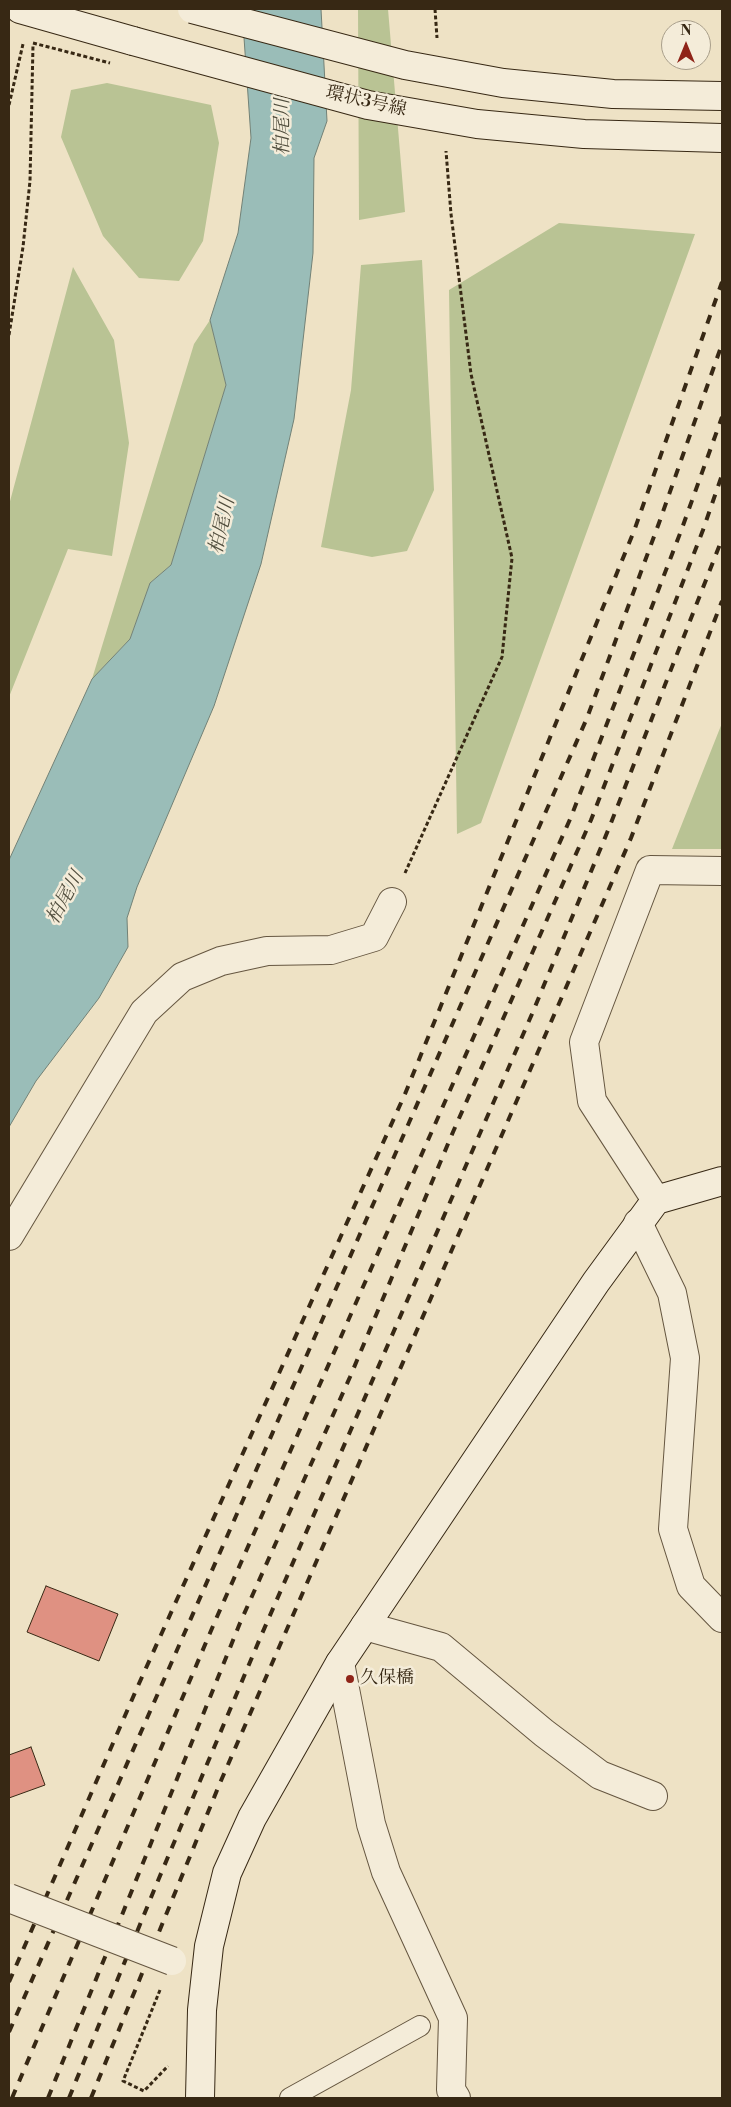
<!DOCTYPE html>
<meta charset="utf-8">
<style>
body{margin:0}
#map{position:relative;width:731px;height:2107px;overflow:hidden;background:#eee2c5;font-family:"Libre Bodoni",serif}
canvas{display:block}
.frame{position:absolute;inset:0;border:10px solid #372814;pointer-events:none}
.north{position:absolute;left:661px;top:20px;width:50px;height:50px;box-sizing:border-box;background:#f4ecd9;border:1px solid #a89e8a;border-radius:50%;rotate:0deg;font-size:14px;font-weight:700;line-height:20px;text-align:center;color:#372814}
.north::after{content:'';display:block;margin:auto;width:18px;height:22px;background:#8f2418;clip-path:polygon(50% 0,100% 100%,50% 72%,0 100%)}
</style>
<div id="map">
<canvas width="731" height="2107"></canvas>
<div class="frame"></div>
<div class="north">N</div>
</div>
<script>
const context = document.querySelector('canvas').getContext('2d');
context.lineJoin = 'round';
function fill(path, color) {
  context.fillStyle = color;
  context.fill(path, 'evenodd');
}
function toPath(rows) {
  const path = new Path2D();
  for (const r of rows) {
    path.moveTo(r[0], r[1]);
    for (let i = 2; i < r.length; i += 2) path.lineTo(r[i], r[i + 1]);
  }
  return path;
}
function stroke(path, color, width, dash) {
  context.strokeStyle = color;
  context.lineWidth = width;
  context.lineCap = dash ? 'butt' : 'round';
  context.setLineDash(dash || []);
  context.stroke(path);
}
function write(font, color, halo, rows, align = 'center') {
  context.font = font + ' "Libre Bodoni","Noto Serif JP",serif';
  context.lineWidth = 5;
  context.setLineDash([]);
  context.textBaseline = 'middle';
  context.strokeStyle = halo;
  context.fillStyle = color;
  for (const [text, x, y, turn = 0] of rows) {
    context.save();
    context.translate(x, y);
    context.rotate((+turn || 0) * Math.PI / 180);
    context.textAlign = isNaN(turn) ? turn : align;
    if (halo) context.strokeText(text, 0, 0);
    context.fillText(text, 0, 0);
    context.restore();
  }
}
const green = toPath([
 [358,9,388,9,405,212,359,220],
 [107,83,211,105,219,143,203,241,179,281,139,278,103,236,61,137,71,90],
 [559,223,695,234,481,823,457,834,449,290],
 [422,260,434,490,407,551,372,557,321,547,351,390,361,265],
 [73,267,114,340,129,443,112,556,68,549,9,697,9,505],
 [210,320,226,385,171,565,150,583,130,639,92,679,194,344],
 [722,723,722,849,672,849]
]);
const water = toPath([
 [242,9,321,9,327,121,314,158,313,253,294,419,261,564,214,706,137,887,127,918,128,947,99,998,36,1081,9,1127,9,860,92,679,130,639,150,583,171,565,226,385,210,320,238,233,251,138,242,9]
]);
const building = toPath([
 [46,1586,118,1614,99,1661,27,1632,46,1586],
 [31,1747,45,1785,9,1798,9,1755,31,1747]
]);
const path = toPath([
 [435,9,437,38],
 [9,105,23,44],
 [9,335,23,247,30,181,33,45],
 [405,873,502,657,512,558,471,374,451,214,446,151],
 [160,1990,123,2081,144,2091,168,2066]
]);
const lane = toPath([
 [290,2098,420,2026]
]);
const street = toPath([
 [656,1200,592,1101,584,1042,650,870,722,871],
 [638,1223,672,1293,685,1358,673,1529,691,1586,722,1618],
 [9,1236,144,1012,182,977,221,961,267,951,331,950,374,937,392,902],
 [365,1626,441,1647,544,1733,600,1775,653,1796],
 [340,1663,371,1824,386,1872,453,2018,451,2090,456,2098]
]);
const secondary = toPath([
 [20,9,133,41],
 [200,2098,202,2010,209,1946,227,1873,252,1818,340,1663,596,1282,656,1200,722,1181]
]);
const rail = toPath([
 [9,1982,137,1688,405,1094,634,531,722,282],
 [9,2032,587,718,659,523,722,344],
 [12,2098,216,1619,571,817,681,531,722,417],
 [48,2098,240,1623,350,1377,453,1132,591,820,703,530,722,475],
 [69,2098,157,1883,261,1636,532,1014,609,828,722,539],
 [91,2098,220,1783,631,838,722,601]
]);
const pathBridge = toPath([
 [33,43,110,63]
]);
const streetBridge = toPath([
 [9,1898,172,1961]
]);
const secondaryBridge = toPath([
 [192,9,405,65,503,83,613,94,722,96],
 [133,41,368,105,477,124,584,134,722,138]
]);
const markers = [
 [350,1679,5,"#8f2418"]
];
const streetNames = [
 ["環状3号線",366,102,13]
];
const poiNames = [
 ["久保橋",360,1679]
];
const waterNames = [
 ["柏尾川",283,127,-90],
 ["柏尾川",223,526,-77],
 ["柏尾川",66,898,-61]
];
fill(green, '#b9c394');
fill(water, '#9abdb8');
stroke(water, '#728176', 1);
fill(building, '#df9182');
stroke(building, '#372814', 1);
stroke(lane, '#655640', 22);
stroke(street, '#655640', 30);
stroke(secondary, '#372814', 30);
stroke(path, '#372814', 3, [4, 2.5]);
stroke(lane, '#f4ecd9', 20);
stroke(street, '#f4ecd9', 28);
stroke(secondary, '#f4ecd9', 28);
stroke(rail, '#372814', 4, [9, 9]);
stroke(streetBridge, '#655640', 30, []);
stroke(secondaryBridge, '#372814', 30, []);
stroke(pathBridge, '#372814', 3, [4, 2.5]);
stroke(streetBridge, '#f4ecd9', 28);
stroke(secondaryBridge, '#f4ecd9', 28);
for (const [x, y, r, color] of markers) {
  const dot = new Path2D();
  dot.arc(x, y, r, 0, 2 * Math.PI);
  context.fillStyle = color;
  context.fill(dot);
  stroke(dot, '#f4ecd9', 2);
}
write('18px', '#372814', '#f4ecd9', streetNames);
write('18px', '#372814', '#f4ecd9', poiNames, 'left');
write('italic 19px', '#504d3d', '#f4ecd9', waterNames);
</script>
